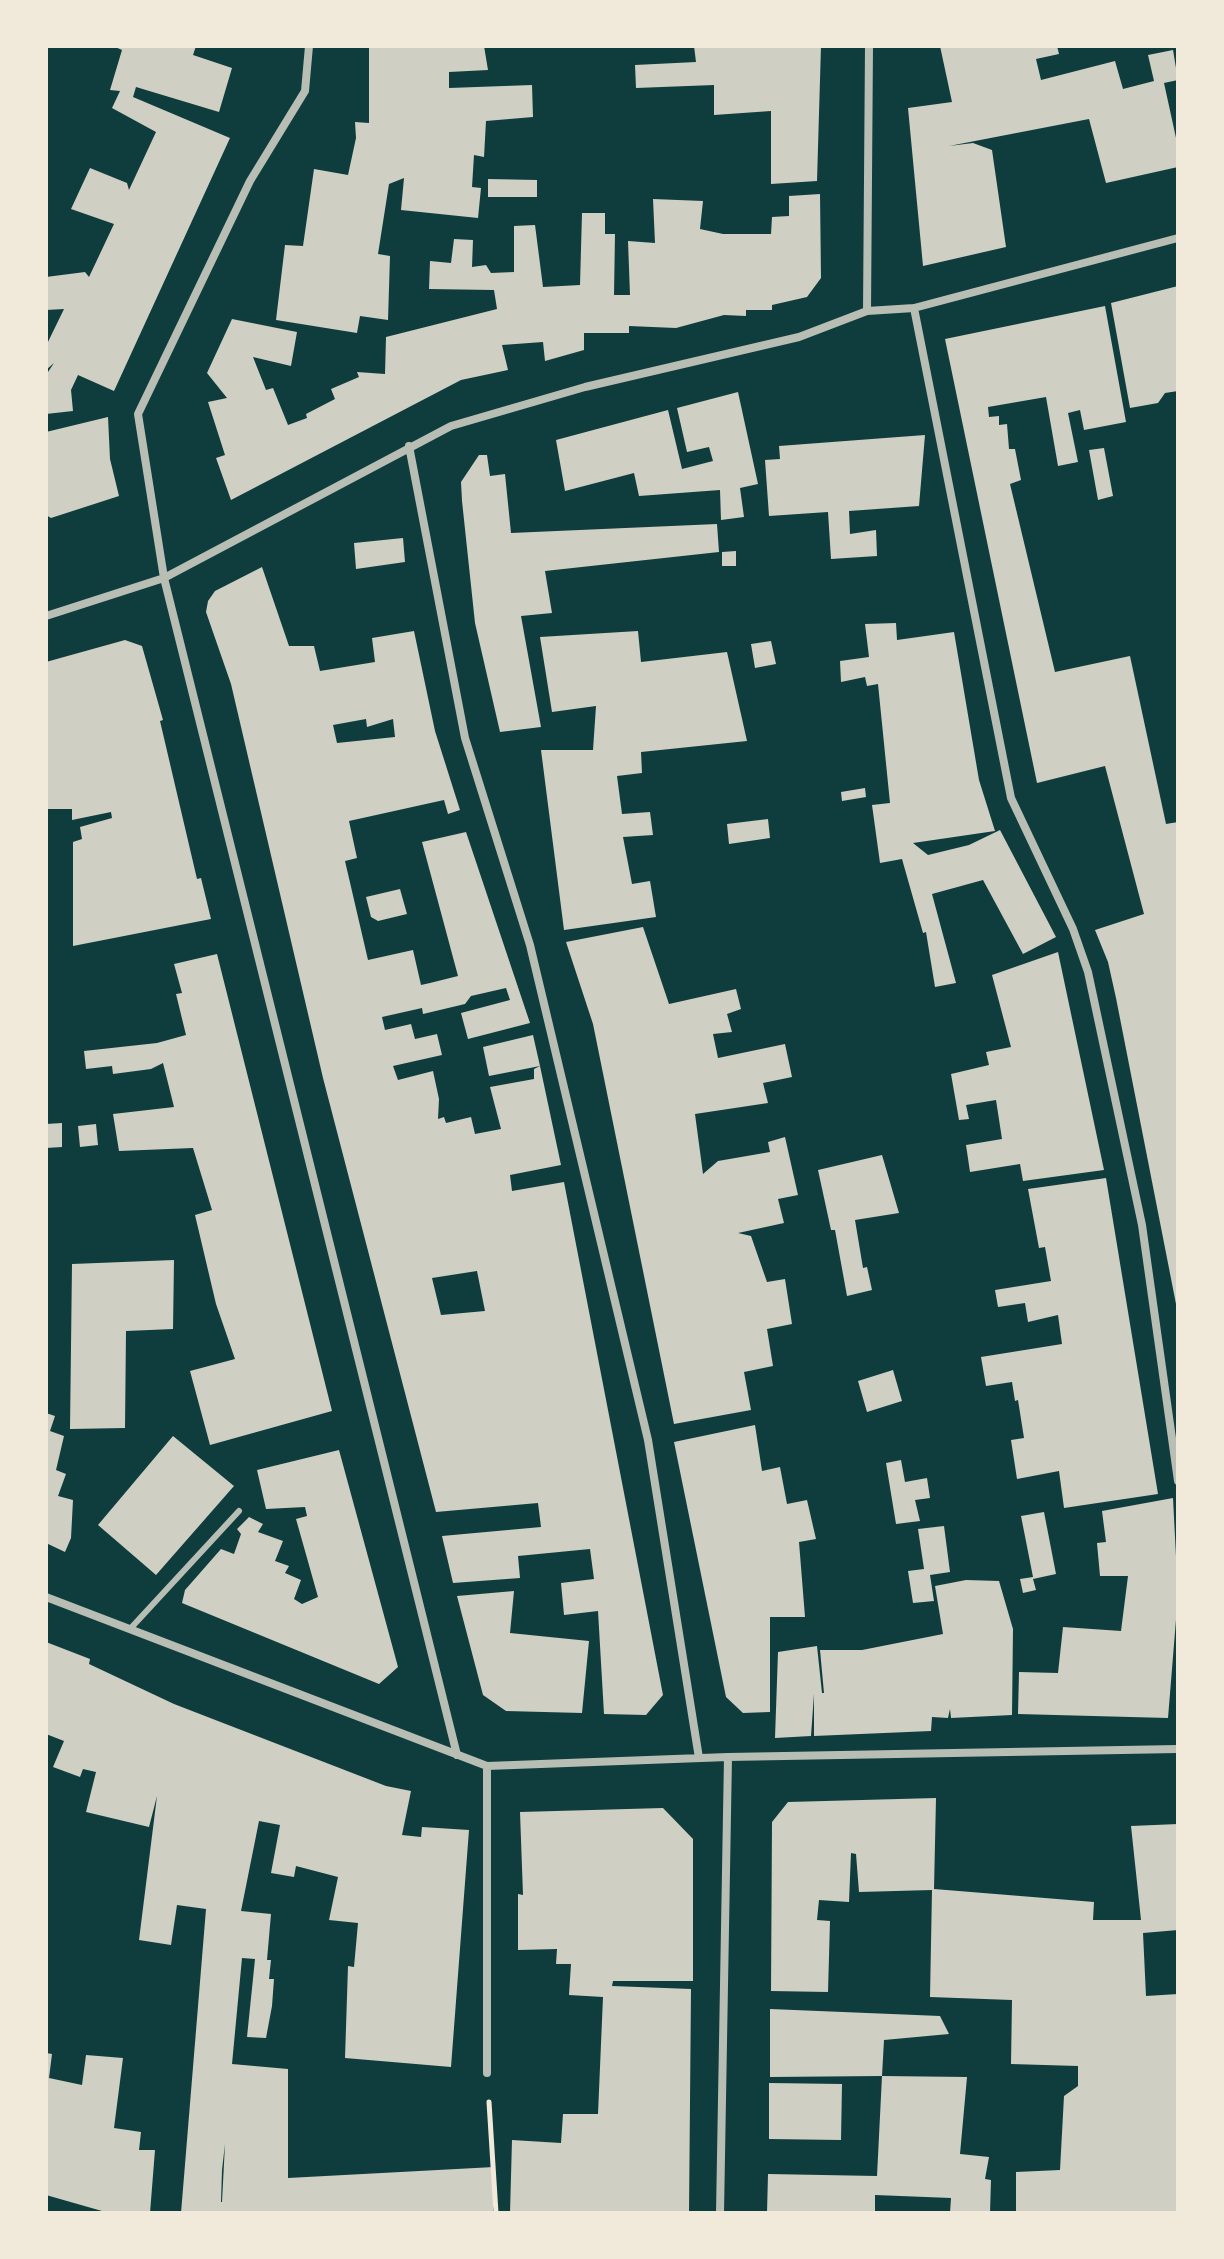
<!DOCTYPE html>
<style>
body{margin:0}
#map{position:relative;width:1224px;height:2259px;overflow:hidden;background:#0f3d3e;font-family:Lato,sans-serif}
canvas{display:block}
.frame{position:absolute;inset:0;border:48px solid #f1e9da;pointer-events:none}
</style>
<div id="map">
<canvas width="1224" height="2259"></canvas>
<div class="frame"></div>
</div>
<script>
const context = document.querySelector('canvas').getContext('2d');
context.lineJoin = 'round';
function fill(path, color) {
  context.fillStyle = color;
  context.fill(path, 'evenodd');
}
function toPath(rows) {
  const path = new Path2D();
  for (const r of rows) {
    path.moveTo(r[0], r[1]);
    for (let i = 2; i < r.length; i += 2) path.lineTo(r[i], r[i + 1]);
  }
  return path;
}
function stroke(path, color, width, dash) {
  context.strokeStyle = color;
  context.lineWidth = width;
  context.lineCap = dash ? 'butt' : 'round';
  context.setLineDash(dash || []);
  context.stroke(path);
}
const building = toPath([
 [113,46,196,46,193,55,232,68,219,112,136,87,133,97,230,138,114,391,78,375,71,390,73,411,46,414,46,375,54,363,46,370,46,346,64,309,46,310,46,277,85,272,89,277,114,224,71,209,90,168,127,183,129,190,156,132,112,108,120,91,110,90,122,50],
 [369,46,484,46,488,70,449,72,449,88,532,85,533,117,486,121,484,157,474,155,472,187,481,188,478,218,401,210,404,178,389,184,378,254,390,256,388,320,360,316,357,333,276,320,285,245,303,246,314,169,348,175,356,138,355,122,369,123],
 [694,46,821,46,817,181,771,184,771,111,714,115,714,85,636,88,635,65,696,62],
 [940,46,1057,46,1059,54,1036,59,1041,80,1115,61,1123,89,1154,81,1148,55,1173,50,1178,80,1164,83,1178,147,1178,167,1106,183,1089,119,949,146,973,143,992,150,1006,247,923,266,908,108,952,102],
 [488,179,537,180,537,197,488,197],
 [820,194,821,278,807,297,772,305,772,310,746,310,746,316,724,315,676,328,629,326,629,333,584,333,584,350,545,361,543,342,502,345,508,370,461,380,231,500,216,458,225,455,208,402,227,398,207,373,232,319,297,332,291,366,253,357,266,390,273,388,288,425,307,418,306,414,335,399,331,389,359,377,357,372,385,374,386,337,497,309,494,290,429,289,430,261,451,263,454,239,473,240,472,267,486,265,491,273,514,272,514,226,535,225,543,287,580,285,582,213,605,213,605,234,615,234,614,295,630,295,628,241,655,243,653,199,703,201,700,229,723,234,771,234,772,217,789,216,789,196],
 [1178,286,1178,391,1165,393,1158,403,1130,408,1111,303],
 [1105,306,1126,422,1084,430,1080,410,1068,413,1078,462,1058,466,1046,397,988,407,989,417,999,416,999,425,1007,424,1009,449,1015,449,1021,480,1010,484,1055,672,1130,656,1166,824,1178,822,1176,1304,1116,998,1108,962,1095,930,1144,914,1105,766,1037,783,945,339],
 [738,392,758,484,740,488,744,517,721,520,720,490,639,496,634,473,565,491,556,440,668,410,682,469,713,461,709,447,687,452,677,408],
 [108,417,110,459,119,496,51,518,46,515,46,432],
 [925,435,919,506,849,511,850,534,876,530,877,556,831,559,828,512,769,516,765,460,780,459,779,446],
 [1104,448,1113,496,1098,500,1089,450],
 [479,455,487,455,490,476,505,474,511,533,717,524,719,552,545,571,552,613,521,616,541,727,500,732,475,623,462,501,461,482],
 [403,538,405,562,356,569,354,543],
 [736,551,736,566,722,566,722,552],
 [262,567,289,646,314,646,320,671,375,662,372,638,414,631,435,731,460,810,448,814,444,800,349,821,357,858,345,861,368,960,413,950,421,985,430,983,458,976,422,842,466,832,530,1023,468,1039,461,1013,510,1000,506,988,471,996,465,1004,423,1014,422,1008,382,1017,385,1030,411,1024,415,1039,437,1034,442,1055,393,1066,398,1080,433,1071,439,1099,438,1119,444,1117,446,1123,471,1117,475,1134,501,1129,490,1087,534,1079,534,1069,540,1066,561,1165,510,1175,512,1191,564,1182,663,1695,646,1715,604,1714,598,1611,564,1615,561,1583,594,1579,590,1549,518,1556,520,1578,453,1583,442,1536,541,1527,538,1503,436,1512,323,1078,231,684,206,612,208,601,215,591],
 [366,719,367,727,393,719,395,737,337,743,333,725],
 [477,1271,485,1311,441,1315,432,1278],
 [896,623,897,640,954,632,979,780,995,831,913,843,928,855,969,845,1000,830,1056,937,1023,954,983,880,932,894,956,983,935,987,926,932,923,933,902,859,880,863,872,805,890,803,878,684,867,686,865,677,841,682,840,661,869,657,865,624],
 [638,631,641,662,727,652,747,741,641,752,642,773,617,776,622,814,650,812,653,835,623,837,632,884,650,881,656,917,564,930,541,750,593,750,596,706,552,712,540,637],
 [125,640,142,646,163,720,160,721,197,879,201,878,211,919,73,946,73,842,82,839,80,827,112,818,111,812,72,820,72,809,46,809,46,662],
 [771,641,776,664,755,668,751,644],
 [865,788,866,797,842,801,841,792],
 [768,819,770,838,729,844,727,824],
 [400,889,407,914,378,921,371,917,366,897],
 [643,927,669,1004,736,989,741,1009,727,1014,732,1032,713,1034,718,1058,785,1044,792,1077,763,1083,768,1103,695,1114,703,1174,718,1161,770,1152,768,1142,785,1137,798,1195,778,1199,784,1223,738,1233,751,1236,767,1282,785,1279,792,1324,767,1329,773,1366,744,1372,751,1410,674,1424,593,1024,566,942],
 [1058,952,1104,1170,1023,1181,1020,1164,970,1172,966,1145,1002,1139,996,1100,966,1105,969,1119,959,1120,951,1074,989,1065,986,1052,1011,1047,992,975],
 [217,954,332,1411,210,1445,190,1371,235,1359,216,1304,195,1215,212,1210,193,1148,119,1151,113,1114,174,1107,163,1063,151,1069,113,1074,112,1066,86,1069,84,1051,157,1043,186,1035,176,994,182,993,174,964],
 [533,1035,540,1066,489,1076,483,1047],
 [62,1123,62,1147,46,1148,46,1124],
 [96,1124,98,1145,80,1147,78,1126],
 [882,1155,899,1213,855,1220,863,1268,867,1267,872,1290,847,1296,835,1230,831,1230,818,1170],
 [1106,1178,1158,1494,1064,1508,1059,1471,1017,1479,1011,1440,1024,1438,1018,1400,1015,1401,1012,1382,986,1386,981,1357,1062,1344,1058,1315,1028,1322,1025,1303,998,1307,995,1290,1051,1281,1045,1247,1039,1248,1028,1189],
 [174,1260,173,1329,126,1331,125,1428,70,1429,72,1264],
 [893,1370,902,1401,867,1412,858,1381],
 [46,1413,55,1416,50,1431,64,1436,56,1470,66,1474,58,1496,73,1500,71,1538,65,1552,46,1543],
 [755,1425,762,1471,780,1467,787,1504,807,1500,816,1539,799,1542,805,1617,770,1617,770,1712,743,1713,726,1697,674,1442],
 [173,1436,234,1486,156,1575,98,1525],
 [339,1450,398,1667,379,1684,182,1603,185,1590,221,1549,234,1554,241,1534,237,1529,249,1517,263,1524,258,1532,283,1541,275,1561,289,1566,285,1573,301,1580,294,1599,302,1604,318,1597,296,1519,307,1516,305,1507,266,1509,257,1470],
 [901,1460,905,1482,927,1478,930,1498,915,1500,920,1521,896,1524,886,1463],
 [1173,1498,1178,1595,1168,1718,1018,1714,1019,1672,1058,1673,1063,1627,1121,1631,1128,1576,1100,1576,1097,1543,1106,1542,1102,1511],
 [1044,1512,1056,1574,1033,1579,1036,1590,1023,1593,1020,1579,1033,1577,1021,1516],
 [944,1526,950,1572,930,1575,934,1601,913,1603,908,1571,924,1569,918,1529],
 [966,1580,999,1581,1013,1629,1012,1715,951,1718,950,1709,948,1718,932,1717,931,1731,814,1736,814,1694,811,1736,775,1738,778,1652,817,1646,822,1693,824,1693,820,1650,862,1650,943,1634,935,1586],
 [514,1591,510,1633,589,1641,582,1713,506,1711,483,1695,457,1596],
 [46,1642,90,1659,89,1664,174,1704,386,1786,411,1791,402,1835,421,1837,422,1827,469,1830,451,2067,345,2058,348,1966,354,1967,358,1923,329,1920,338,1877,296,1866,294,1877,271,1873,280,1825,259,1821,241,1911,271,1914,267,1960,271,1960,269,1979,274,1979,272,2006,266,2038,247,2037,255,1959,242,1958,232,2064,288,2069,288,2178,494,2167,493,2213,181,2213,206,1909,177,1905,171,1945,139,1940,157,1796,149,1827,86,1812,96,1772,83,1769,80,1777,53,1767,64,1741,46,1734],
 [225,2144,222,2202,221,2202,222,2170],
 [936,1798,934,1889,1094,1902,1093,1920,1141,1920,1131,1826,1178,1824,1178,1930,1143,1933,1146,1996,1178,1994,1178,2213,1016,2213,1016,2172,1060,2170,1064,2096,1078,2086,1078,2066,1011,2064,1012,2000,930,1997,932,1890,859,1892,856,1854,851,1853,849,1902,819,1900,817,1920,830,1921,828,1992,771,1991,772,1822,788,1802],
 [663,1808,693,1839,693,1981,613,1981,612,1986,691,1989,689,2213,510,2213,512,2140,561,2143,563,2114,598,2114,603,1997,569,1995,571,1964,556,1964,557,1949,518,1950,518,1894,523,1895,520,1812],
 [770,2009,940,2016,949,2034,884,2040,882,2076,770,2077],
 [46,2053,52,2054,49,2078,82,2085,86,2055,123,2058,114,2128,141,2132,139,2150,155,2150,150,2213,109,2213,46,2195],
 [882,2076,967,2077,960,2154,989,2157,985,2179,991,2180,990,2213,950,2213,951,2198,875,2195,875,2213,767,2213,768,2174,877,2176],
 [769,2083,842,2084,841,2140,769,2139]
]);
const path = toPath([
 [489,2102,496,2213]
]);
const service = toPath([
 [130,1629,239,1511]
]);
const minor = toPath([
 [309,46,305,91,250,181,138,414,164,578,457,1755],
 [914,308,1011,798,1073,929,1088,972,1142,1225,1178,1481],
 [867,311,869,46],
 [409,446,465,738,530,945,648,1440,699,1758],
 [46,616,164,578,451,426,585,387,799,337,867,311,914,308,1178,238],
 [46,1597,487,1766,728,1757,1178,1749],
 [487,2073,487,1766],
 [720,2213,728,1757]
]);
fill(building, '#cfcfc3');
stroke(path, '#f1e9da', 5);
stroke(service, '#b8beb3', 6);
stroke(minor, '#b8beb3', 8);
</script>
